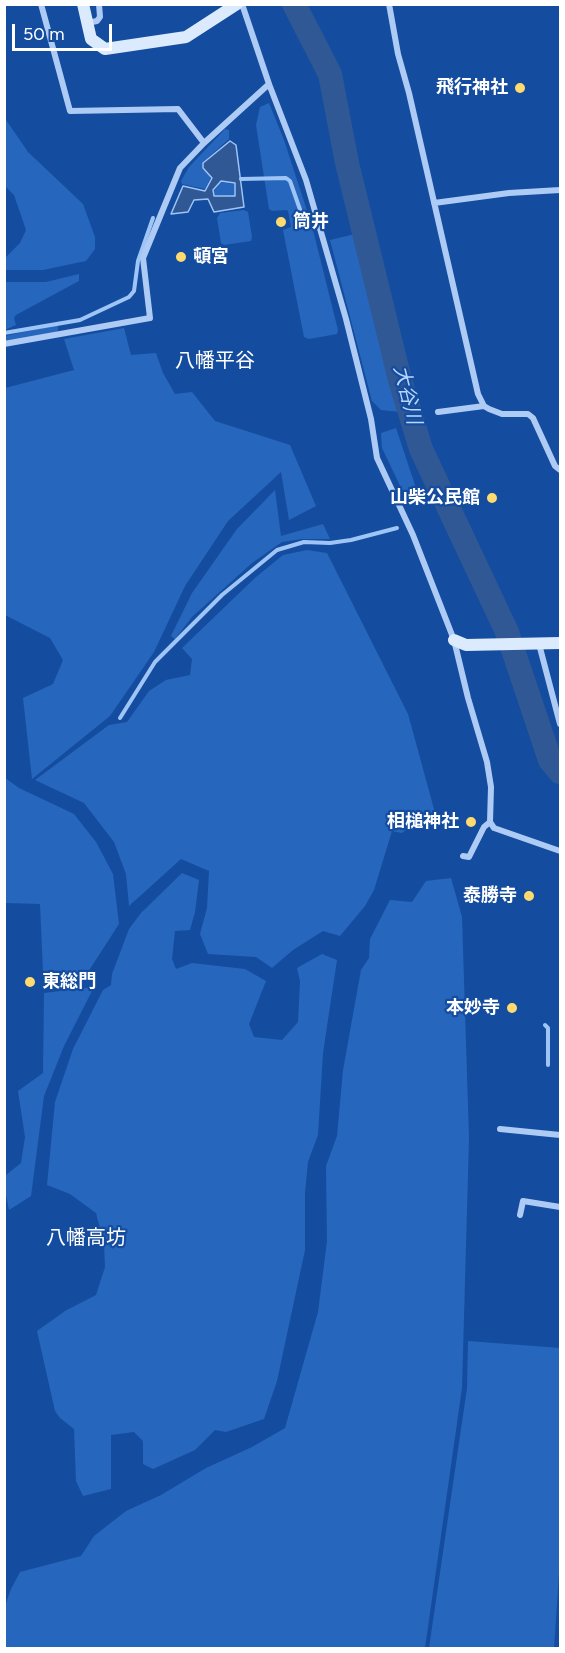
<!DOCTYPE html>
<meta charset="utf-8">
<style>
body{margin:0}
#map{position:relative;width:565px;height:1653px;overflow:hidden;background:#144d9f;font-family:Figtree,sans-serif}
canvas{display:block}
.frame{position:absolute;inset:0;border:6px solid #fff;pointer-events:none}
.scale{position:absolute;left:12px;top:24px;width:100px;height:27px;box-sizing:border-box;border:3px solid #fff;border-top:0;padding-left:8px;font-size:18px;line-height:21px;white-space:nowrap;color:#fff;-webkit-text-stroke:4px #144d9f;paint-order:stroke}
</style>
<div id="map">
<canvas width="565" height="1653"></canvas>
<div class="frame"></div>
<div class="scale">50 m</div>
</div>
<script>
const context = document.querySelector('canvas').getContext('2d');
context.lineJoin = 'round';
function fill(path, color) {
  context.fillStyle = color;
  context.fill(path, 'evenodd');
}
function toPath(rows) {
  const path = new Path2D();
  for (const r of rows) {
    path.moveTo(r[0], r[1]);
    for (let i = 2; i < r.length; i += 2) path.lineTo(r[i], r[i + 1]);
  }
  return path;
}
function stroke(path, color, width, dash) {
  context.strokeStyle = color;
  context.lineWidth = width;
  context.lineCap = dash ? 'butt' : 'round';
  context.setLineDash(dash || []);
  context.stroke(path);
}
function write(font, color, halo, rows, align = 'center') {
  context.font = font + ' Figtree,"Noto Sans JP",sans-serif';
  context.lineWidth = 4.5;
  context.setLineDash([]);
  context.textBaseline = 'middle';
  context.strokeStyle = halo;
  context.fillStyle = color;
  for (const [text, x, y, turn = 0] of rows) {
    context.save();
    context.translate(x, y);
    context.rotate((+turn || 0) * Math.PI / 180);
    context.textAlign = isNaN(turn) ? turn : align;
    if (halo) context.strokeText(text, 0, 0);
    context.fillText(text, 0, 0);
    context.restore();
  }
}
const green = toPath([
 [269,103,284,140,312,226,338,330,337,334,309,339,304,337,283,230,291,227,288,211,286,210,272,211,269,209,256,125,260,107],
 [4,117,28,152,83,204,95,237,95,249,86,261,43,270,5,270,5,258,20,243,26,230,14,195,5,186],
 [225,129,229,130,229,139,202,163,202,169,210,175,210,179,205,189,182,184,181,181,189,167],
 [221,182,234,184,234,196,214,195,214,191],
 [244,210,248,212,252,237,251,241,224,245,221,243,217,218,220,213],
 [355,234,400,412,381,410,372,401,330,240],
 [79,274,79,281,16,315,14,318,16,325,5,330,5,282,46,282],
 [52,326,58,326,58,330,56,332,5,342,5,336],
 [124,328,131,355,156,353,163,373,175,394,192,392,215,421,290,445,316,506,289,520,281,472,228,521,185,586,154,652,110,716,32,779,23,698,53,684,63,660,50,638,5,615,5,388,74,370,64,339],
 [396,428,416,488,403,492,382,448,381,433],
 [275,490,281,536,323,524,330,539,302,539,282,542,252,563,192,617,175,639,171,636,192,593,237,529],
 [307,550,327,553,408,714,437,820,427,828,411,826,402,833,392,831,374,890,365,906,340,936,323,931,293,950,272,968,256,957,208,954,200,934,207,908,209,871,181,859,129,906,126,874,114,842,84,803,35,780,109,725,127,722,149,691,166,680,190,675,192,659,182,648,256,577,283,555],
 [4,777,19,788,74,814,96,842,113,874,119,924,88,972,43,972,40,904,5,903],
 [182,873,199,880,195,912,190,930,175,931,172,959,176,969,192,963,245,969,266,981,249,1024,254,1037,282,1040,298,1022,300,981,297,968,322,954,337,960,323,1053,318,1135,308,1162,305,1193,305,1250,277,1381,264,1419,226,1432,215,1430,195,1450,153,1469,143,1464,143,1441,134,1432,111,1435,111,1489,83,1496,76,1481,74,1429,60,1418,55,1411,37,1331,65,1311,96,1295,105,1267,104,1244,96,1213,70,1194,47,1185,55,1102,73,1049,103,990,111,985,112,974,129,929,141,913],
 [451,878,462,917,469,1138,462,1388,425,1648,5,1648,5,1606,11,1589,20,1572,81,1556,94,1536,126,1511,161,1495,206,1468,252,1447,285,1428,318,1312,327,1241,326,1166,337,1136,343,1070,361,970,369,958,370,939,390,900,412,902,426,881],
 [94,987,64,1046,44,1096,31,1196,9,1210,5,1190,6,1175,21,1163,25,1137,18,1091,43,1073,44,993],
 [468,1341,560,1348,560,1559,554,1648,429,1648,467,1388]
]);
const water = toPath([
 [230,141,236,145,244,207,214,212,208,199,194,200,188,212,171,214,183,186,205,191,212,178,203,168,203,163,230,141],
 [221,181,235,183,235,196,214,196,213,190,221,181]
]);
const stream = toPath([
 [241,179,286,178,290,181,303,218,306,222],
 [4,333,80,320,129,297,134,291,138,261,153,218],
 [120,718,155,662,222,595,277,550,304,542,330,543,351,540,397,528],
 [545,1025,548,1028,548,1065]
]);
const river = toPath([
 [294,4,330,74,347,163,400,380,421,449,507,632,550,760,560,772]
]);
const street = toPath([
 [41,4,70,111,178,109,204,143],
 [242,4,269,84,306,180,346,319,371,419,377,458,413,535,454,640,468,698,487,762,491,787,490,822,494,828,560,851],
 [389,4,398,54,409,93,478,394,484,406,489,409,502,414,528,414,533,418,555,466,560,470],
 [87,23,97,21,100,17,99,4],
 [434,203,509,193,560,190],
 [4,344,150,318,143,258,180,168,204,143,269,84],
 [438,412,484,406],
 [539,644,560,724],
 [463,856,469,857,484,827,490,822],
 [500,1129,560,1135],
 [520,1215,523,1201,560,1207]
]);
const secondary = toPath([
 [83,4,91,39,105,49,186,37,237,4],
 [454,640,466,645,560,643]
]);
const markers = [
 [520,88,6,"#ffda6f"],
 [281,222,6,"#ffda6f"],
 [181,257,6,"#ffda6f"],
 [492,498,6,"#ffda6f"],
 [471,822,6,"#ffda6f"],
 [529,896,6,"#ffda6f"],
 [30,982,6,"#ffda6f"],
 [512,1008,6,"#ffda6f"]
];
const poiNames = [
 ["飛行神社",508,88],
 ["筒井",293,222,"left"],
 ["頓宮",193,257,"left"],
 ["山柴公民館",480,498],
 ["相槌神社",459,822],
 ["泰勝寺",517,896],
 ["東総門",42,982,"left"],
 ["本妙寺",500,1008]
];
const neighbourhoodNames = [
 ["八幡平谷",215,361],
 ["八幡高坊",86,1238]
];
const waterNames = [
 ["大谷川",407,395,76]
];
fill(green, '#2766bd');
fill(water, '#2f5895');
stroke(water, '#9fc5f7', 1.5);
stroke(stream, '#9fc5f7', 4);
stroke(river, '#2f5895', 24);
stroke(street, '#adcbf4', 6);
stroke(secondary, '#dceafd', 12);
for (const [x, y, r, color] of markers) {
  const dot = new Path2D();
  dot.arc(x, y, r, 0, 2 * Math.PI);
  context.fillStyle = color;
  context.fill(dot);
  stroke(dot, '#144d9f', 2);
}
write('bold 18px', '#fff', '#144d9f', poiNames, 'right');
write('20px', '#fff', '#144d9f', neighbourhoodNames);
write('italic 20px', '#b9d5fa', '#144d9f', waterNames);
</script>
